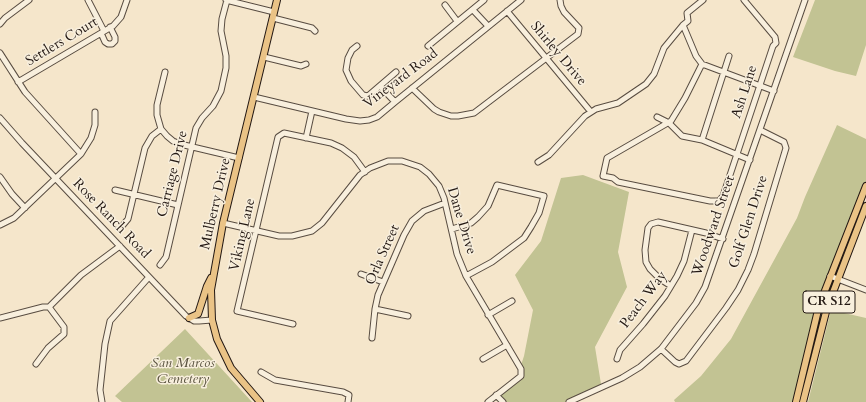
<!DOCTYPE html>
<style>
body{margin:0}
canvas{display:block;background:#f5e6cb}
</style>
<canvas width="866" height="402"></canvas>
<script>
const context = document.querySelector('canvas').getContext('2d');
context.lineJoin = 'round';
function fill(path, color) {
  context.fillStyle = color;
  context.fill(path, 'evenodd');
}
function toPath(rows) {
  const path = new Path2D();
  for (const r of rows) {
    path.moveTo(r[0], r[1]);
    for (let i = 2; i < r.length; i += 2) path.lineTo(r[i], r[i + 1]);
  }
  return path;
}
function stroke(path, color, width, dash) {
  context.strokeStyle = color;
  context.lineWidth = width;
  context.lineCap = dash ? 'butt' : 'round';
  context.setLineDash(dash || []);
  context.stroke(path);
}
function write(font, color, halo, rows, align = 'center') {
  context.font = font + ' Cardo,serif';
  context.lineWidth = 3;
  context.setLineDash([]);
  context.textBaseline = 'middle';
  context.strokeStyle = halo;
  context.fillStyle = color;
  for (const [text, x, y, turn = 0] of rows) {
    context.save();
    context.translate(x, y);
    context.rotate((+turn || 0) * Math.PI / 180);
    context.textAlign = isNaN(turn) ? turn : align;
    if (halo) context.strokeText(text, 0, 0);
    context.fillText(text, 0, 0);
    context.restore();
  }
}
const green = toPath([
 [815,0,866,0,866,45,856,76,835,71,793,57],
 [837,125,866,139,866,194,826,308,805,402,675,402,674,400,701,376,731,339,797,218,805,197],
 [583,175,629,192,618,252,627,287,595,347,601,384,569,402,503,402,497,395,516,380,524,356,533,310,515,275,541,241,561,178],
 [831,310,866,318,866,402,808,402],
 [185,329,252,402,122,402,115,396]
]);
const minor = toPath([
 [88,0,104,31],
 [226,0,274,12],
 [445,5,457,21],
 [473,10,488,26],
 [507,11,591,112],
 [273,18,312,28,315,31],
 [0,24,5,18,29,0],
 [683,25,696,56,702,64,774,91],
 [101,33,105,42,108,44,112,44,115,41,115,37,110,27],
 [357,46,352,50,348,58,346,70,351,81,363,95,368,96,396,72],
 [428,46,484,0],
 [0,53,25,92,81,154],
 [264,57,301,66,306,64],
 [702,64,685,98,671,121,607,158,603,176,613,178,618,182,710,201,719,201,723,196,773,46,776,43,775,37,744,0],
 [165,72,157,105,157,115,161,129,167,136,173,141,180,144,239,158],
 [18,82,113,26,121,17,127,0],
 [380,86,395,102],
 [412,88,434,109,439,112,451,116,458,116,474,113,578,34,579,28,564,12,561,6,560,0],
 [254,97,346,119,360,121,369,120,377,117,395,102,521,0],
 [657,117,669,123,682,136,702,140,750,160],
 [0,118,22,143,186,316,194,321,199,321,212,320],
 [306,138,312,111],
 [702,140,729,56],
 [538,162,549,155,585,116,596,109,618,103,646,84,654,74,664,48,683,25,688,21,687,13,703,0],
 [0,177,12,194,25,208],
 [115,190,178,205],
 [223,223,279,236,292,236,312,231,322,223,360,175,370,168,388,161,402,161,420,167,429,174,439,186,444,198,457,254,466,276,521,369,521,376,488,402],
 [0,225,14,218,81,154,91,138,95,125,95,112],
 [123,225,128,219,145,148,152,136,161,129],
 [452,229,471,223,478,217,488,206,497,185,544,196,539,213,531,227,524,238,492,262,466,276],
 [160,265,166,257,196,128,202,118,213,106,221,91,226,68,226,56,221,31,222,19,227,0],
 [361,274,383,282],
 [830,276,866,290],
 [671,286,660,279,650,269,646,262,645,250,648,228,651,224,658,222,706,233,723,239],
 [375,309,408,316],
 [488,315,512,301],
 [0,318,43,307,49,307,81,275,120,246],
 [293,324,237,311,278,137,284,133,331,143,342,148,354,157,365,172],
 [372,338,375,309,378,295,404,235,412,221,424,211,445,203],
 [661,349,675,362,679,364,686,361,726,308,738,290,748,270,754,254,786,148,784,142,760,130],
 [483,359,507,345],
 [617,359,620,350,643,324,665,296,677,276,684,261,692,230],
 [36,364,48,348,64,334,64,327,49,307],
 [261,372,275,380,343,392,349,395,348,402],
 [496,395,503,402],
 [102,402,100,390,105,344,110,321,149,277],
 [569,402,622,378,640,367,661,349,696,303,705,287,805,0]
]);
const major = toPath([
 [189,318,198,314,199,311,207,286,211,278],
 [260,402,231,368,217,339,212,320,211,290,223,223,277,0],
 [796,402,819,306,866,186],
 [803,402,827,308,866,206]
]);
const shields = [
 [829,302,52]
];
const shieldNames = [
 ["CR S12",829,302]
];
const streetNames = [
 ["Settlers Court",62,42,-31],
 ["Shirley Drive",558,54,50],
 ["Vineyard Road",401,79,-37],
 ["Ash Lane",745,92,-72],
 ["Carriage Drive",173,174,-76],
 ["Mulberry Drive",216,204,-77],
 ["Rose Ranch Road",111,219,46],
 ["Dane Drive",461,221,73],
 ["Golf Glen Drive",749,222,-72],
 ["Woodward Street",714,226,-71],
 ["Viking Lane",243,235,-77],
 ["Orla Street",383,255,-66],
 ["Peach Way",644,300,-53]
];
const parkNames = [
 ["San Marcos",183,364],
 ["Cemetery",183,380]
];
fill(green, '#c2c393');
stroke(minor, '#584c41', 7);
stroke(major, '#231813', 8);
stroke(minor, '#f8efdd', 5);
stroke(major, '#eac386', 6);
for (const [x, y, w] of shields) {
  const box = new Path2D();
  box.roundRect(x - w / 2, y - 11, w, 22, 3);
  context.fillStyle = '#f8efdd';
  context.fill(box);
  stroke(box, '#231813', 1);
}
write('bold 13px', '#231813', null, shieldNames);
write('14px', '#231813', '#f8efdd', streetNames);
write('italic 14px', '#5b5440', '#f8efdd', parkNames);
</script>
